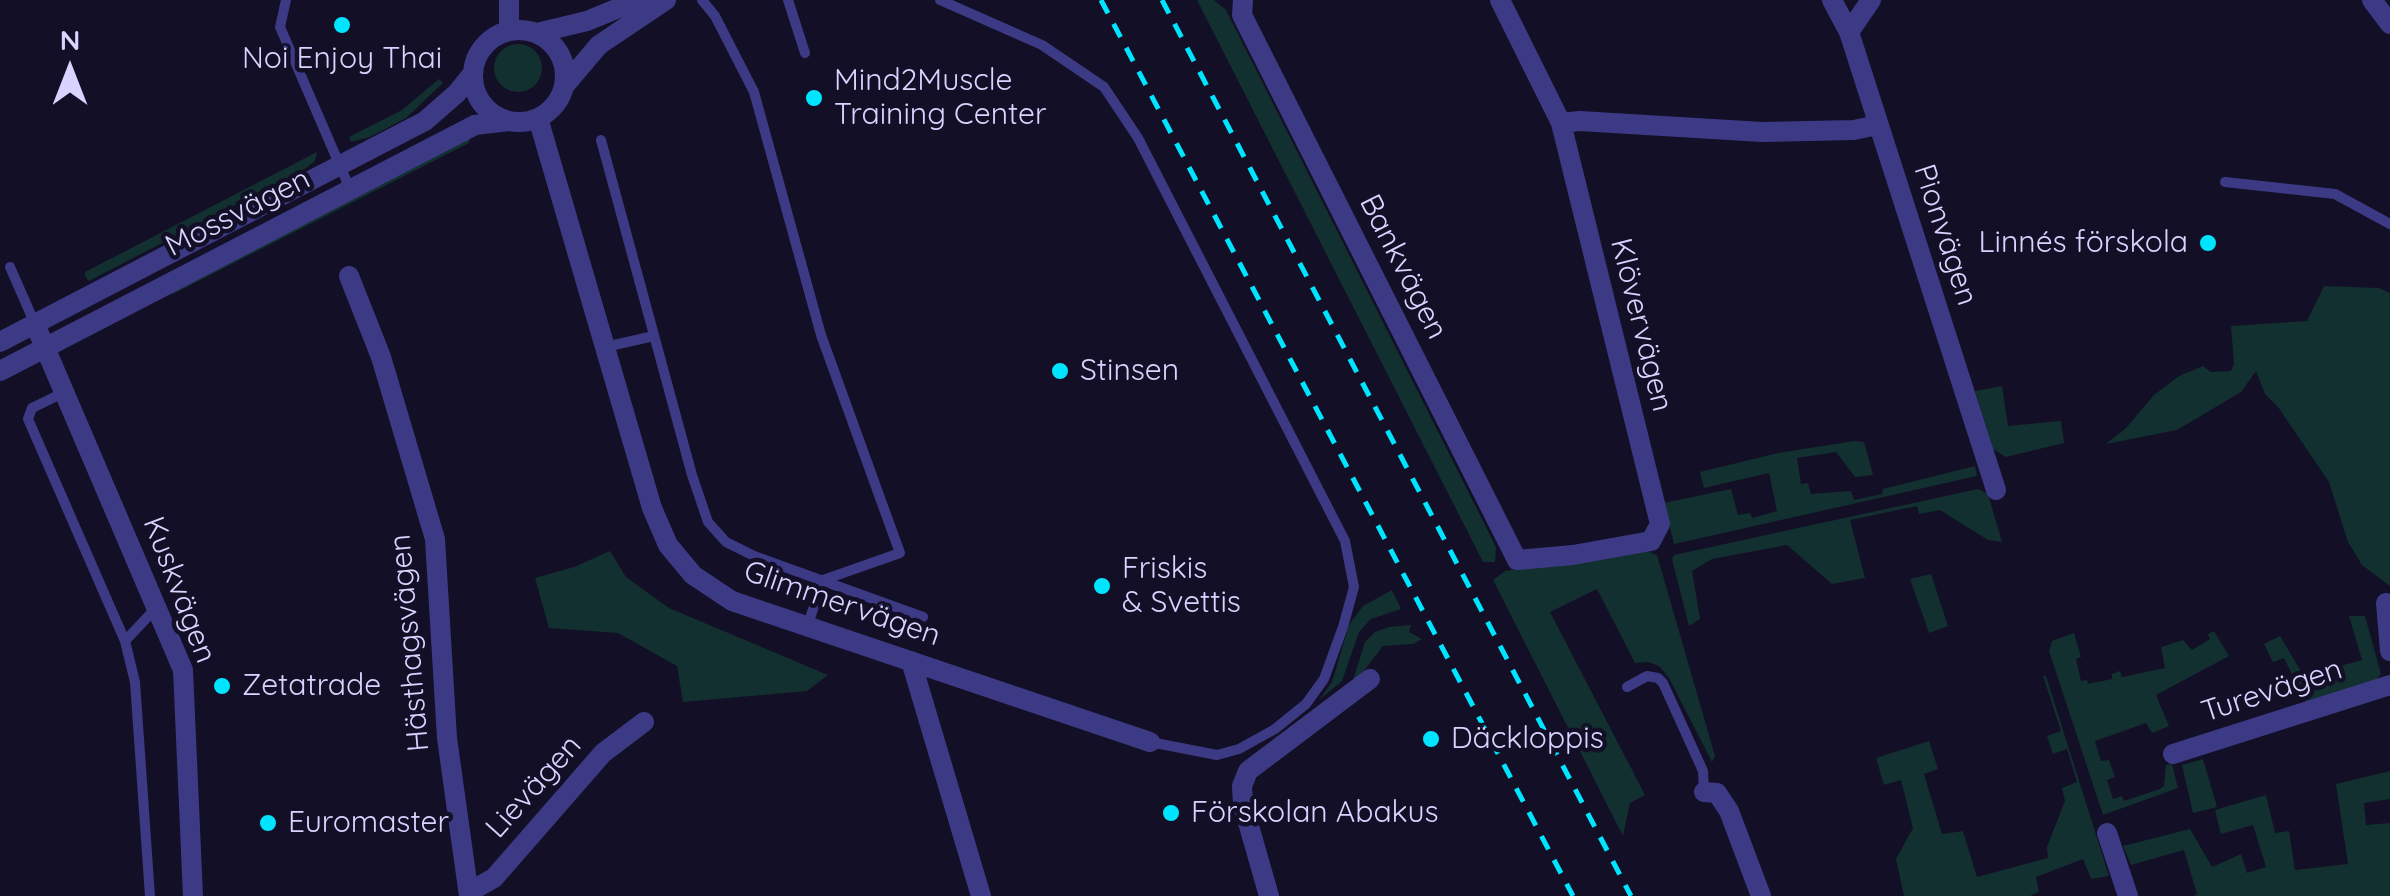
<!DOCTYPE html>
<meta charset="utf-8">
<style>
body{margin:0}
#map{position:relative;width:2390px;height:896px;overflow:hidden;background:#130f26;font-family:Quicksand,sans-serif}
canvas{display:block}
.north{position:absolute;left:20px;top:20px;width:100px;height:100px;-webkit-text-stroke:8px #130f26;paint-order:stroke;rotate:0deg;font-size:28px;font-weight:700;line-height:40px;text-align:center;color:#d9d4ff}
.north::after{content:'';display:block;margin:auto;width:35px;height:45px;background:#d9d4ff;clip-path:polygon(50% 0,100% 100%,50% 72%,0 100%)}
</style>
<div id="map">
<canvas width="2390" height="896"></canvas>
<div class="north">N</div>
</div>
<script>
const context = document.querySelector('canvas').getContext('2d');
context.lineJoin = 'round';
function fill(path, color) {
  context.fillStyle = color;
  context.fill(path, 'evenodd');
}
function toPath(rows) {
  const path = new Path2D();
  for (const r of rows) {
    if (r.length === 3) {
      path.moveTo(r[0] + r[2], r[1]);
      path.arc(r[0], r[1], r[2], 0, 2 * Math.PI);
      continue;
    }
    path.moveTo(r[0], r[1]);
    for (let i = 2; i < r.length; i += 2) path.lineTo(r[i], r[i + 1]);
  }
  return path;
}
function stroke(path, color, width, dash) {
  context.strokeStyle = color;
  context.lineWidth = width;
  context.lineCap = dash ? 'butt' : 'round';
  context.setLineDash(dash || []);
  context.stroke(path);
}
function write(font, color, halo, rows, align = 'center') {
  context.font = font + ' Quicksand,sans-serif';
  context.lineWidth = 9;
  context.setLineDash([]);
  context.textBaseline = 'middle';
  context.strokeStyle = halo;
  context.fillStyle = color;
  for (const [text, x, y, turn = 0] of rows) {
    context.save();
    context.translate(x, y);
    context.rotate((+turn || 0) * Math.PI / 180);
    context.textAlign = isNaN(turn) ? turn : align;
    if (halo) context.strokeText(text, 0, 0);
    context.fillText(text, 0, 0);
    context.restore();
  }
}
const green = toPath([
 [1197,0,1214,0,1226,10,1496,547,1495,562,1483,562],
 [518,68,24],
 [439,79,443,83,406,118,370,137,351,142,349,137,402,110],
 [470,137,469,143,173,294,171,289],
 [317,152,315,161,306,168,89,281,85,276,85,272],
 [2324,286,2379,288,2390,293,2390,586,2362,565,2348,542,2329,482,2278,407,2265,394,2256,371,2241,392,2177,430,2106,444,2126,428,2154,395,2179,376,2203,366,2211,372,2231,371,2234,364,2231,326,2307,321],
 [2002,386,2008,426,2061,421,2064,443,2006,457,1993,449,1975,391],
 [1854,441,1864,442,1873,475,1855,477,1836,452,1797,458,1801,484,1808,483,1811,494,1851,491,1854,500,1882,494,1883,489,1975,466,1977,476,1674,544,1664,503,1731,489,1738,515,1750,513,1752,518,1777,511,1769,473,1704,488,1700,472,1778,453],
 [1978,489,1988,494,2002,542,1988,540,1940,510,1919,514,1917,506,1850,520,1865,578,1832,584,1787,545,1712,559,1692,571,1700,619,1689,626,1672,559,1674,555],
 [610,551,626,577,669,608,828,675,807,691,683,702,677,666,618,633,549,628,535,578,574,567],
 [1647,551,1657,555,1715,756,1712,762,1669,678,1659,666,1648,662,1635,663,1597,589,1550,612,1645,795,1630,803,1623,836,1493,580,1505,571],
 [1931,574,1948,626,1929,633,1910,579],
 [1392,590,1401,609,1371,619,1359,632,1342,681,1319,700,1332,682,1349,625,1363,606],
 [2349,616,2365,616,2381,674,2377,679,2306,703,2284,658,2273,662,2264,644,2280,636,2299,668,2305,689,2332,683,2329,669,2362,660],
 [1411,625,1409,632,1422,639,1413,644,1383,646,1360,676,1353,680,1365,642,1375,632,1389,627],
 [2214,631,2229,656,2156,695,2169,726,2152,733,2146,723,2095,741,2101,761,2109,760,2115,777,2107,780,2113,799,2122,796,2124,801,2160,789,2164,786,2166,765,2172,764,2178,788,2103,815,2049,651,2052,641,2074,633,2081,657,2076,659,2081,681,2087,680,2088,684,2112,679,2112,674,2120,671,2122,677,2165,668,2161,647,2183,640,2192,650,2210,639,2208,634],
 [2043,676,2046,676,2109,876,2091,879,2083,859,2036,877,2039,892,2030,896,1904,896,1896,859,1913,828,1901,780,1884,785,1876,758,1929,741,1938,769,1924,774,1942,834,1963,831,1977,877,2048,858,2047,847,2065,801,2062,788,2077,782,2067,749,2053,754,2047,736,2061,731],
 [2203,759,2217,807,2193,813,2182,765],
 [2390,771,2390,799,2364,803,2366,825,2390,823,2390,896,2193,896,2197,894,2184,850,2131,865,2123,846,2190,829,2212,867,2241,854,2247,873,2266,867,2253,825,2221,834,2215,810,2266,795,2275,833,2289,831,2295,870,2348,864,2336,784]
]);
const service = toPath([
 [286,0,280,27,350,189],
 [702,0,715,16,754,92,821,335,900,553,823,580,807,627],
 [788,0,805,53],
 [940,0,1042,45,1104,87,1138,138,1345,541,1354,587,1343,627,1324,679,1306,704,1275,729,1239,749,1217,755,1150,742],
 [601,140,692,475,708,522,726,542,754,556,923,617],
 [2225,182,2335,194,2390,224],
 [10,267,35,324],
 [605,347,654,336],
 [65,392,32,408,28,419,125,641,156,608],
 [125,641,135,682,150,896],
 [1627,687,1647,676,1658,678,1663,683,1703,771,1704,792]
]);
const minor = toPath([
 [509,0,509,31],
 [1243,0,1242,15,1517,560,1573,555,1651,541,1660,524,1561,123,1500,0],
 [1832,0,1849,32,1996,490],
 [2372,0,2390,24],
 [519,76,46],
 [1849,32,1871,0],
 [537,33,587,21,638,0],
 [565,85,599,45,666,0],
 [538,118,652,508,668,545,693,575,732,601,1150,742],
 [1561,123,1580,121,1762,132,1854,130,1877,125],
 [349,276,381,357,435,539,447,738,469,896],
 [35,324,183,670,193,896],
 [0,342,425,121,457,93,473,73],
 [0,371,475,125,509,121],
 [2386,603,2390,651],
 [911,661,981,896],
 [2173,754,2390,685],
 [1704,792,1717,793,1729,811,1761,896],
 [2107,833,2128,896],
 [469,892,494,878,603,753,644,722],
 [1269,896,1243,805,1242,786,1248,771,1370,679]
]);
const rail = toPath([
 [1101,0,1573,896],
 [1162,0,1631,896]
]);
const markers = [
 [342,25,10,"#00e5ff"],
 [814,98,10,"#00e5ff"],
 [2208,243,10,"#00e5ff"],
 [1060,371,10,"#00e5ff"],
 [1102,586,10,"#00e5ff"],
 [222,686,10,"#00e5ff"],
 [1431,739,10,"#00e5ff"],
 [1171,813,10,"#00e5ff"],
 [268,823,10,"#00e5ff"]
];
const poiNames = [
 ["Noi Enjoy Thai",342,59,"center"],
 ["Mind2Muscle",834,81],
 ["Training Center",834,115],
 ["Linnés förskola",2188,243,"right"],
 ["Stinsen",1080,371],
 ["Friskis",1122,569],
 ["& Svettis",1122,603],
 ["Zetatrade",242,686],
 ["Däckloppis",1451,739],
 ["Förskolan Abakus",1191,813],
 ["Euromaster",288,823]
];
const streetNames = [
 ["Mossvägen",238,213,-27],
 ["Pionvägen",1945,235,72],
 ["Bankvägen",1403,267,63],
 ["Klövervägen",1641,325,76],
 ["Kuskvägen",179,590,69],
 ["Glimmervägen",842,604,19],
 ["Hästhagsvägen",410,643,-95],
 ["Turevägen",2272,691,-18],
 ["Lievägen",534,787,-48]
];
fill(green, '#12302f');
stroke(service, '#3d3a85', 10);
stroke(minor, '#3d3a85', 20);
stroke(rail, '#00e5ff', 5, [15, 12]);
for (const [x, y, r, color] of markers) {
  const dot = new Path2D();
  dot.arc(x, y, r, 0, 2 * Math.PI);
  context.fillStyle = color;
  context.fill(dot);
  stroke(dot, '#130f26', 4);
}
write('30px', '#d9d4ff', '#130f26', poiNames, 'left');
write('30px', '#d9d4ff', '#130f26', streetNames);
</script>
